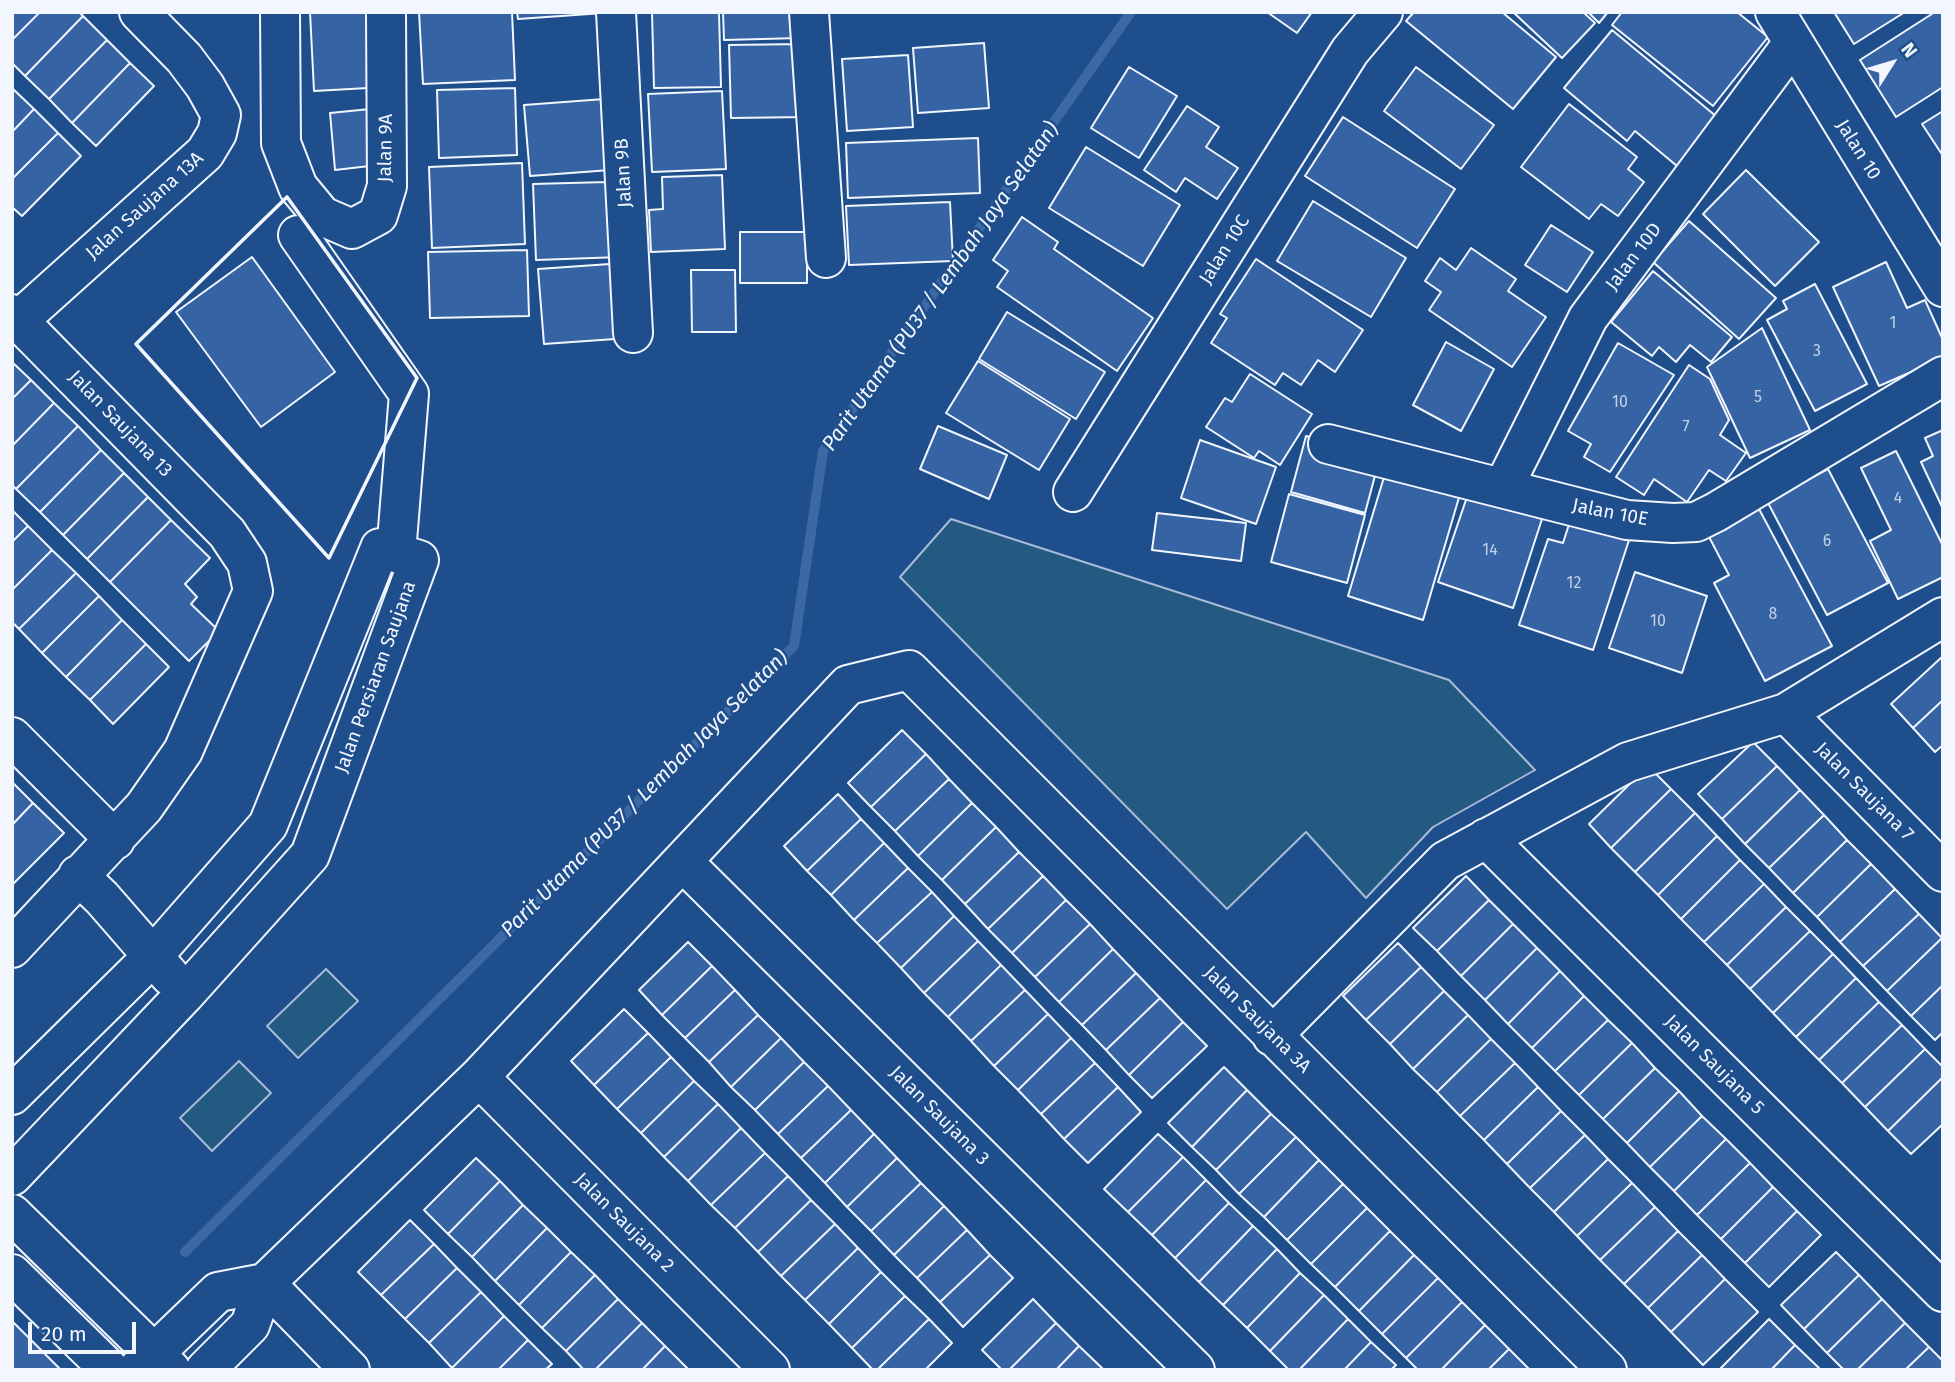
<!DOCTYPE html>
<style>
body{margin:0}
#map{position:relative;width:1955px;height:1382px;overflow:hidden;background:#1f4e8c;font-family:"Fira Sans",sans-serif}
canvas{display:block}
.frame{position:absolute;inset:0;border:14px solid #f2f6ff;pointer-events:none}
.north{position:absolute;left:1857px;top:28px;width:70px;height:70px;-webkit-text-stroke:5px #1f4e8c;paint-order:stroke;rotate:53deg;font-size:19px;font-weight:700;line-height:28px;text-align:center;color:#f2f6ff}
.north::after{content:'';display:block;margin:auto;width:24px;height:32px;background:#f2f6ff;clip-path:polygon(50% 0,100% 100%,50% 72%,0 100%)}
.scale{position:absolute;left:28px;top:1322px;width:108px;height:32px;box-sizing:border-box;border:4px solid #f2f6ff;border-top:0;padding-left:9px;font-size:21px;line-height:24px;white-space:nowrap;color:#f2f6ff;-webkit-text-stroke:5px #1f4e8c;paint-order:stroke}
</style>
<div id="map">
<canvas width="1955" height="1382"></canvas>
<div class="frame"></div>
<div class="north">N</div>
<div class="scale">20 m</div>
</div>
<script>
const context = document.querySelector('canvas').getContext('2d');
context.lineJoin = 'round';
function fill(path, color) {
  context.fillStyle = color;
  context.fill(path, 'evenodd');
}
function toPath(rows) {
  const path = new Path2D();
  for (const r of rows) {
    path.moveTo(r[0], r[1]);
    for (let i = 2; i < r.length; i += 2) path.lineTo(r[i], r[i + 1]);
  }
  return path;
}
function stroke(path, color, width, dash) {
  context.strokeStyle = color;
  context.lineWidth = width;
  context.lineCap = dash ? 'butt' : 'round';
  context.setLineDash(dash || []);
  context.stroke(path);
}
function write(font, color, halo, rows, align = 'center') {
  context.font = font + ' "Fira Sans",sans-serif';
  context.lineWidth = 5;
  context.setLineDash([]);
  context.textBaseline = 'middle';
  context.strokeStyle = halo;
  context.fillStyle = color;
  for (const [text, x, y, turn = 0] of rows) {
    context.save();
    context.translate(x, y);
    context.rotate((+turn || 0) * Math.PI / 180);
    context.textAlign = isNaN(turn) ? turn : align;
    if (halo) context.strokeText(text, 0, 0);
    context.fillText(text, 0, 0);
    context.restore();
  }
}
const green = toPath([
 [951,519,1449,680,1535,770,1433,827,1366,898,1306,832,1227,909,900,577,951,519],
 [326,969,358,1001,298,1058,267,1026,326,969],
 [239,1061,271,1093,212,1151,180,1118,239,1061]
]);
const stream = toPath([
 [185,1252,794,646,823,451,1131,12]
]);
const building = toPath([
 [12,12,40,12,12,40,12,12],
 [40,12,79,12,83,16,25,76,12,63,12,40,40,12],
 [310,12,382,12,386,87,314,91,310,12],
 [419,12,512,12,515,80,423,84,419,12],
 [517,12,603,12,604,13,518,19,517,12],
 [652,12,719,12,721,87,654,88,652,12],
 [723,12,799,12,800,38,724,40,723,12],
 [1267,12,1312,12,1297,33,1267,12],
 [1414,12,1502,12,1556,57,1513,109,1406,21,1414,12],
 [1513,12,1583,12,1595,23,1562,58,1513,12],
 [1588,12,1608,12,1599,23,1588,12],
 [1622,12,1737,12,1768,37,1713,106,1612,25,1622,12],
 [1834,12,1905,12,1854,44,1834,12],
 [1935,12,1943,12,1943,87,1896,117,1860,60,1935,12],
 [83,16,107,40,49,99,25,76,83,16],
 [1612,30,1717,117,1677,166,1635,131,1627,141,1564,88,1612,30],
 [107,40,130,63,72,123,49,99,107,40],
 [984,43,989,108,918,113,913,48,984,43],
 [804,44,806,117,731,118,729,45,804,44],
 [908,55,913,127,847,131,842,59,908,55],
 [130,63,154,86,96,146,72,123,130,63],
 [1129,67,1177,96,1139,158,1091,128,1129,67],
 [1416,67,1494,125,1461,169,1384,111,1416,67],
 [12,88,34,109,12,132,12,88],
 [515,88,517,155,439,158,437,90,515,88],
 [722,91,726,169,652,172,648,94,722,91],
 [618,98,624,169,530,176,524,105,618,98],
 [1569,104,1637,157,1628,169,1644,182,1618,216,1601,204,1589,219,1521,167,1569,104],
 [1187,106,1219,127,1206,147,1238,168,1217,199,1185,178,1176,192,1144,170,1187,106],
 [380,108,387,164,335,170,330,113,380,108],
 [34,109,58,133,12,179,12,132,34,109],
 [1943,111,1943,156,1922,124,1943,111],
 [1343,117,1455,189,1417,248,1305,176,1343,117],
 [58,133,81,156,22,216,12,207,12,179,58,133],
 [978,138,980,193,848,198,846,143,978,138],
 [1086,147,1180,205,1143,266,1049,208,1086,147],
 [522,163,525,244,432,248,429,167,522,163],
 [1746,170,1819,242,1775,286,1703,214,1746,170],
 [722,175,725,249,651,252,649,210,663,209,662,177,722,175],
 [607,182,621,257,536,260,533,184,607,182],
 [1313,201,1406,258,1371,317,1277,261,1313,201],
 [950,202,953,261,849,265,846,206,950,202],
 [1022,217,1058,242,1054,249,1153,318,1117,371,997,287,1008,271,993,260,1022,217],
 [1689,221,1776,298,1739,339,1653,262,1689,221],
 [1551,225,1593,252,1567,292,1525,265,1551,225],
 [740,232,807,232,807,283,740,283,740,232],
 [1471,248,1516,279,1508,291,1546,317,1512,367,1429,310,1441,292,1425,281,1440,258,1456,270,1471,248],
 [527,250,529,316,430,318,428,252,527,250],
 [252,257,335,372,261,427,176,312,252,257],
 [1256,259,1363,330,1335,372,1318,360,1301,385,1283,373,1275,385,1211,343,1227,318,1220,314,1256,259],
 [1886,262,1907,308,1925,300,1943,340,1943,358,1879,386,1833,287,1886,262],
 [624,263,629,338,544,344,538,269,624,263],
 [691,270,735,270,736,332,692,332,691,270],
 [1653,271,1732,337,1711,362,1690,345,1676,362,1659,347,1652,356,1611,322,1653,271],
 [1815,284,1867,384,1815,411,1767,320,1787,309,1783,301,1815,284],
 [1007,312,1105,372,1076,419,979,359,1007,312],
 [1762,328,1810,430,1750,458,1707,367,1762,328],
 [1446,342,1494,369,1461,431,1413,405,1446,342],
 [1618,343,1674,375,1610,472,1584,457,1591,444,1568,431,1618,343],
 [978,361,1070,419,1039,470,946,413,978,361],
 [12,362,31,380,12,399,12,362],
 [1689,365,1710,379,1729,420,1720,435,1746,453,1726,481,1709,470,1687,502,1654,479,1644,495,1616,477,1689,365],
 [1250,374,1312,414,1280,465,1259,451,1254,458,1206,427,1225,398,1232,402,1250,374],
 [31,380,54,403,12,446,12,399,31,380],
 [54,403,78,426,16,489,12,485,12,446,54,403],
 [78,426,101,450,40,512,16,489,78,426],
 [938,426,1007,455,989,499,920,469,938,426],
 [1943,430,1943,509,1921,462,1933,456,1925,438,1943,430],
 [1306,436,1380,457,1365,513,1291,492,1306,436],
 [1200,440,1276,467,1256,524,1181,498,1200,440],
 [101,450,124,473,63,535,40,512,101,450],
 [1896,451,1943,546,1943,577,1898,599,1870,541,1891,530,1861,468,1896,451],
 [1391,454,1460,494,1423,620,1348,596,1391,454],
 [1828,469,1888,583,1827,615,1767,501,1828,469],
 [124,473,148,497,87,559,63,535,124,473],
 [1289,494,1365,515,1347,583,1271,562,1289,494],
 [1468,494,1542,519,1513,608,1438,582,1468,494],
 [148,497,171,520,110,582,87,559,148,497],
 [1574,509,1633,528,1593,650,1519,625,1548,539,1563,543,1574,509],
 [1759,509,1832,646,1765,681,1714,583,1729,575,1708,535,1759,509],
 [12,510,28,526,12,542,12,510],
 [1157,513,1246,523,1241,561,1152,550,1157,513],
 [171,520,210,558,185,584,197,597,191,604,219,631,189,661,110,582,171,520],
 [28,526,52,550,12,590,12,542,28,526],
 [52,550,76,573,19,629,12,622,12,590,52,550],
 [1635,572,1707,596,1682,673,1609,648,1635,572],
 [76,573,99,596,42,653,19,629,76,573],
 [99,596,122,620,66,677,42,653,99,596],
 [122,620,146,644,90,700,66,677,122,620],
 [146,644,169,667,113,724,90,700,146,644],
 [1943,656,1943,700,1913,728,1891,704,1943,656],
 [1943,700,1943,745,1935,752,1913,728,1943,700],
 [902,730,926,754,871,807,848,783,902,730],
 [1753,742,1777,766,1722,819,1698,794,1753,742],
 [926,754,949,779,895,831,871,807,926,754],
 [1648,766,1671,789,1611,848,1589,824,1648,766],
 [1777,766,1800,790,1745,844,1722,819,1777,766],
 [949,779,972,803,918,856,895,831,949,779],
 [12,782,33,803,12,825,12,782],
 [1671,789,1695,813,1635,872,1611,848,1671,789],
 [1800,790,1824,815,1769,868,1745,844,1800,790],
 [838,794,861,819,807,871,784,846,838,794],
 [33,803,64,833,12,885,12,825,33,803],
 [972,803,996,827,942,880,918,856,972,803],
 [1695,813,1717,836,1658,895,1635,872,1695,813],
 [1824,815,1847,840,1793,893,1769,868,1824,815],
 [861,819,884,843,831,895,807,871,861,819],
 [996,827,1019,852,965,904,942,880,996,827],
 [1717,836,1740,860,1681,919,1658,895,1717,836],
 [1847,840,1871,864,1817,917,1793,893,1847,840],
 [884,843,908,868,854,920,831,895,884,843],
 [1019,852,1043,876,988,929,965,904,1019,852],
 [1740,860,1764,884,1704,942,1681,919,1740,860],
 [1871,864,1895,889,1840,942,1817,917,1871,864],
 [908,868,932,892,877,943,854,920,908,868],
 [1043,876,1066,900,1012,953,988,929,1043,876],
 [1466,876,1489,900,1437,951,1413,928,1466,876],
 [1764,884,1786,907,1727,965,1704,942,1764,884],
 [1895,889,1919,914,1863,966,1840,942,1895,889],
 [932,892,954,916,901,968,877,943,932,892],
 [1066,900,1090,924,1035,977,1012,953,1066,900],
 [1489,900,1513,924,1461,976,1437,951,1489,900],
 [1786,907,1810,931,1750,989,1727,965,1786,907],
 [1919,914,1942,938,1887,991,1863,966,1919,914],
 [954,916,978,941,924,993,901,968,954,916],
 [1090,924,1113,949,1059,1002,1035,977,1090,924],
 [1513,924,1537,948,1485,1000,1461,976,1513,924],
 [1810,931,1833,954,1773,1013,1750,989,1810,931],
 [1942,938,1943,985,1911,1016,1887,991,1942,938],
 [978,941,1001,965,948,1017,924,993,978,941],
 [688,942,712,966,662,1015,639,990,688,942],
 [1398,943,1421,967,1366,1020,1343,996,1398,943],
 [1537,948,1560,971,1508,1024,1485,1000,1537,948],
 [1113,949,1136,973,1082,1025,1059,1002,1113,949],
 [1833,954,1856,978,1796,1037,1773,1013,1833,954],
 [1001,965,1025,990,971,1041,948,1017,1001,965],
 [712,966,735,990,685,1038,662,1015,712,966],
 [1421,967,1444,991,1390,1044,1366,1020,1421,967],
 [1560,971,1584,996,1532,1048,1508,1024,1560,971],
 [1136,973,1160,998,1106,1050,1082,1025,1136,973],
 [1856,978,1879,1002,1819,1060,1796,1037,1856,978],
 [1943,985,1943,1032,1935,1040,1911,1016,1943,985],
 [735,990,758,1015,709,1062,685,1038,735,990],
 [1025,990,1048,1014,994,1066,971,1041,1025,990],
 [1444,991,1468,1015,1413,1069,1390,1044,1444,991],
 [1584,996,1608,1020,1555,1071,1532,1048,1584,996],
 [1160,998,1183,1022,1129,1075,1106,1050,1160,998],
 [1879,1002,1902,1025,1842,1083,1819,1060,1879,1002],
 [624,1009,648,1033,594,1085,571,1061,624,1009],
 [1048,1014,1071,1038,1018,1090,994,1066,1048,1014],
 [758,1015,781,1038,731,1087,709,1062,758,1015],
 [1468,1015,1491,1039,1437,1092,1413,1069,1468,1015],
 [1608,1020,1632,1043,1579,1095,1555,1071,1608,1020],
 [1183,1022,1207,1046,1152,1098,1129,1075,1183,1022],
 [1902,1025,1925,1049,1865,1107,1842,1083,1902,1025],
 [648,1033,671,1057,617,1109,594,1085,648,1033],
 [781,1038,804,1062,755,1110,731,1087,781,1038],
 [1071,1038,1095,1063,1041,1114,1018,1090,1071,1038],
 [1491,1039,1515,1063,1460,1116,1437,1092,1491,1039],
 [1632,1043,1655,1068,1603,1119,1579,1095,1632,1043],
 [1925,1049,1943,1067,1943,1077,1888,1131,1865,1107,1925,1049],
 [671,1057,694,1081,641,1133,617,1109,671,1057],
 [804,1062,828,1086,778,1134,755,1110,804,1062],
 [1095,1063,1118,1087,1064,1139,1041,1114,1095,1063],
 [1515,1063,1538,1087,1484,1140,1460,1116,1515,1063],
 [1224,1067,1247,1090,1192,1147,1168,1123,1224,1067],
 [1655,1068,1679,1091,1627,1143,1603,1119,1655,1068],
 [1943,1077,1943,1124,1911,1154,1888,1131,1943,1077],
 [694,1081,718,1104,664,1157,641,1133,694,1081],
 [828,1086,851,1110,801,1158,778,1134,828,1086],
 [1118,1087,1141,1112,1088,1163,1064,1139,1118,1087],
 [1538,1087,1561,1111,1507,1164,1484,1140,1538,1087],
 [1247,1090,1271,1114,1216,1170,1192,1147,1247,1090],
 [1679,1091,1702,1116,1650,1167,1627,1143,1679,1091],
 [718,1104,741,1128,688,1181,664,1157,718,1104],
 [851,1110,874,1134,825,1183,801,1158,851,1110],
 [1561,1111,1585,1135,1530,1188,1507,1164,1561,1111],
 [1271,1114,1296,1137,1239,1194,1216,1170,1271,1114],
 [1702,1116,1726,1139,1674,1191,1650,1167,1702,1116],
 [741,1128,765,1153,711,1205,688,1181,741,1128],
 [874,1134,897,1158,847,1207,825,1183,874,1134],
 [1158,1134,1183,1157,1128,1212,1104,1189,1158,1134],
 [1585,1135,1608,1159,1554,1212,1530,1188,1585,1135],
 [1296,1137,1319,1160,1264,1217,1239,1194,1296,1137],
 [1726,1139,1750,1163,1697,1215,1674,1191,1726,1139],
 [765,1153,788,1176,735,1228,711,1205,765,1153],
 [1183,1157,1206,1180,1152,1235,1128,1212,1183,1157],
 [476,1158,500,1181,448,1234,424,1210,476,1158],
 [897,1158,921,1183,871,1231,847,1207,897,1158],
 [1608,1159,1632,1183,1577,1236,1554,1212,1608,1159],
 [1319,1160,1343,1184,1287,1240,1264,1217,1319,1160],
 [1750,1163,1773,1187,1721,1239,1697,1215,1750,1163],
 [788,1176,811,1200,758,1252,735,1228,788,1176],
 [1206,1180,1229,1203,1175,1258,1152,1235,1206,1180],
 [500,1181,523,1205,472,1257,448,1234,500,1181],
 [921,1183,944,1206,894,1255,871,1231,921,1183],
 [1632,1183,1655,1207,1600,1260,1577,1236,1632,1183],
 [1343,1184,1367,1208,1311,1264,1287,1240,1343,1184],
 [1773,1187,1797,1211,1745,1263,1721,1239,1773,1187],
 [811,1200,835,1224,781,1276,758,1252,811,1200],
 [1229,1203,1253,1226,1199,1282,1175,1258,1229,1203],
 [523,1205,547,1228,495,1281,472,1257,523,1205],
 [944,1206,967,1230,917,1278,894,1255,944,1206],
 [1655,1207,1678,1231,1624,1284,1600,1260,1655,1207],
 [1367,1208,1390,1231,1335,1287,1311,1264,1367,1208],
 [1797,1211,1821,1235,1769,1287,1745,1263,1797,1211],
 [410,1220,434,1244,381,1295,358,1272,410,1220],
 [835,1224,858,1248,805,1300,781,1276,835,1224],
 [1253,1226,1277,1249,1223,1305,1199,1282,1253,1226],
 [547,1228,571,1252,519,1305,495,1281,547,1228],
 [967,1230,990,1255,940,1302,917,1278,967,1230],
 [1390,1231,1414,1255,1359,1311,1335,1287,1390,1231],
 [1678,1231,1702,1255,1648,1308,1624,1284,1678,1231],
 [434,1244,457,1268,405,1319,381,1295,434,1244],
 [858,1248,881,1272,829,1324,805,1300,858,1248],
 [1277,1249,1300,1273,1247,1328,1223,1305,1277,1249],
 [571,1252,595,1275,542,1328,519,1305,571,1252],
 [1836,1252,1859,1275,1804,1329,1781,1305,1836,1252],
 [990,1255,1013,1278,963,1327,940,1302,990,1255],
 [1414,1255,1438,1278,1382,1334,1359,1311,1414,1255],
 [1702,1255,1725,1279,1671,1332,1648,1308,1702,1255],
 [457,1268,481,1292,429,1343,405,1319,457,1268],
 [881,1272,905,1296,852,1348,829,1324,881,1272],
 [1300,1273,1324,1295,1270,1351,1247,1328,1300,1273],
 [595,1275,618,1299,566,1351,542,1328,595,1275],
 [1859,1275,1882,1299,1827,1353,1804,1329,1859,1275],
 [1438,1278,1462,1302,1406,1358,1382,1334,1438,1278],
 [1725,1279,1758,1312,1703,1365,1671,1332,1725,1279],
 [481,1292,504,1316,452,1368,429,1343,481,1292],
 [1324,1295,1348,1319,1299,1370,1289,1370,1270,1351,1324,1295],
 [905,1296,929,1319,877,1370,873,1370,852,1348,905,1296],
 [618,1299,642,1323,595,1370,584,1370,566,1351,618,1299],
 [1033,1299,1056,1323,1009,1370,1002,1370,982,1350,1033,1299],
 [1882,1299,1905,1323,1857,1370,1844,1370,1827,1353,1882,1299],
 [1462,1302,1485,1325,1441,1370,1418,1370,1406,1358,1462,1302],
 [504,1316,528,1340,498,1370,454,1370,452,1368,504,1316],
 [929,1319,952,1343,925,1370,877,1370,929,1319],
 [1348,1319,1371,1342,1344,1370,1299,1370,1348,1319],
 [1769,1319,1795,1345,1771,1370,1719,1370,1769,1319],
 [13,1322,61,1370,12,1370,13,1322],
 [642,1323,665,1346,642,1370,595,1370,642,1323],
 [1056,1323,1079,1346,1056,1370,1009,1370,1056,1323],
 [1905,1323,1929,1347,1905,1370,1857,1370,1905,1323],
 [1485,1325,1509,1349,1488,1370,1441,1370,1485,1325],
 [528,1340,552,1364,545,1370,498,1370,528,1340],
 [1371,1342,1396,1365,1391,1370,1344,1370,1371,1342],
 [1795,1345,1819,1368,1817,1370,1771,1370,1795,1345],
 [665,1346,689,1370,642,1370,665,1346],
 [1079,1346,1103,1369,1056,1370,1079,1346],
 [1929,1347,1943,1361,1943,1370,1905,1370,1929,1347],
 [1509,1349,1530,1370,1488,1370,1509,1349]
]);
const minor = toPath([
 [280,12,281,143,298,187,322,216,352,229,378,215,387,186,386,12],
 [616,12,633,333],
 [809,12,826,258],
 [1775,12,1943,287],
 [298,235,409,394,396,553],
 [12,314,227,533,247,563,253,591,183,751,144,807,12,948],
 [19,320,205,153,217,133,221,115,205,86,184,58,139,12],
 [1328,444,1627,520,1673,523,1696,522,1716,512,1943,376],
 [1503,488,1588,318,1793,43],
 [1073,492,1350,51,1383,12],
 [1786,713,1943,872],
 [12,737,115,840],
 [1486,838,1943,1292],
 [683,862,1195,1370],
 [78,875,102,898,170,976],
 [1272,1036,1445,861,1628,762,1786,713,1943,617],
 [479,1077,770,1370],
 [12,1095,153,956,268,825,380,548,419,560,310,855,185,994,12,1176],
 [12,1214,171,1370],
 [12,1274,110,1370],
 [265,1283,350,1370],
 [138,1369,218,1292,265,1283],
 [205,1370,250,1325,265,1283,479,1077,848,685,909,670,1607,1370]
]);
const wall = toPath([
 [287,197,417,378,329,558,136,344,287,197]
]);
const numberNames = [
 ["1",1893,324],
 ["3",1817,352],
 ["5",1758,398],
 ["10",1620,403],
 ["7",1686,428],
 ["4",1898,499],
 ["6",1827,542],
 ["14",1490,551],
 ["12",1574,584],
 ["8",1773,615],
 ["10",1658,622]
];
const streetNames = [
 ["Jalan 9A",386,148,-89],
 ["Jalan 10",1858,150,58],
 ["Jalan 9B",624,173,-93],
 ["Jalan Saujana 13A",145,206,-42],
 ["Jalan 10C",1225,250,-58],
 ["Jalan 10D",1634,257,-53],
 ["Jalan Saujana 13",120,424,46],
 ["Jalan 10E",1610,513,11],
 ["Jalan Persiaran Saujana",376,677,-70],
 ["Jalan Saujana 7",1864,792,45],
 ["Jalan Saujana 3A",1257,1020,45],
 ["Jalan Saujana 5",1714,1065,45],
 ["Jalan Saujana 3",939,1116,45],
 ["Jalan Saujana 2",624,1223,45]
];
const waterNames = [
 ["Parit Utama (PU37 / Lembah Jaya Selatan)",941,287,-55],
 ["Parit Utama (PU37 / Lembah Jaya Selatan)",645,794,-45]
];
fill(green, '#245a82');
stroke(green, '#a8bbd7', 2);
stroke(stream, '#3b69a3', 10);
fill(building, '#3563a3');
stroke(building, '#f2f6ff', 2);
stroke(minor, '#f2f6ff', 42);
stroke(minor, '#1f4e8c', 38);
stroke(wall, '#f2f6ff', 3.5);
write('16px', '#c3d1e8', null, numberNames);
write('19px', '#f2f6ff', '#1f4e8c', streetNames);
write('italic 21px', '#f2f6ff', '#1f4e8c', waterNames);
</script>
